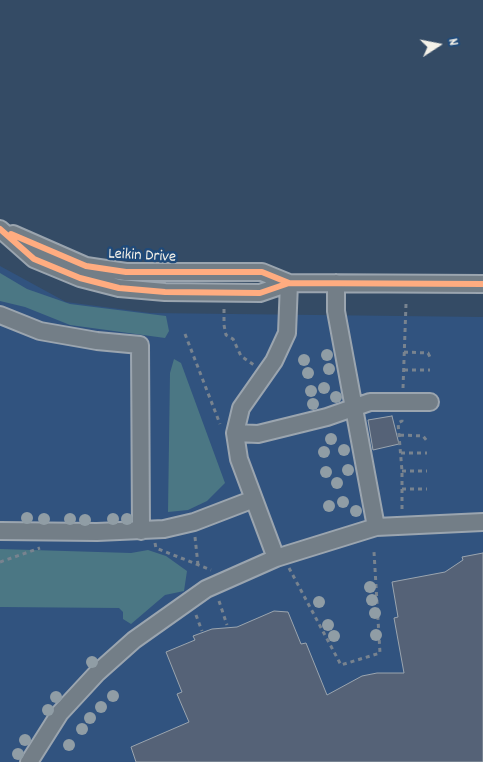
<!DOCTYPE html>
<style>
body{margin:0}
#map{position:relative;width:483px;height:762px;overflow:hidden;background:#344b65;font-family:Dekko,sans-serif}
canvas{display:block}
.north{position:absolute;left:413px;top:20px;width:50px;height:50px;-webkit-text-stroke:4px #1f4a7a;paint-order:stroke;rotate:79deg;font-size:14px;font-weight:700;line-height:20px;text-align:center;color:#f4f1e8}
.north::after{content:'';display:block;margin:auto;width:18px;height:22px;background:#f4f1e8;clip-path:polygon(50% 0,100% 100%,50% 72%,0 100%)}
</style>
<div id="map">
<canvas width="483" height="762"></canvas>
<div class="north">N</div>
</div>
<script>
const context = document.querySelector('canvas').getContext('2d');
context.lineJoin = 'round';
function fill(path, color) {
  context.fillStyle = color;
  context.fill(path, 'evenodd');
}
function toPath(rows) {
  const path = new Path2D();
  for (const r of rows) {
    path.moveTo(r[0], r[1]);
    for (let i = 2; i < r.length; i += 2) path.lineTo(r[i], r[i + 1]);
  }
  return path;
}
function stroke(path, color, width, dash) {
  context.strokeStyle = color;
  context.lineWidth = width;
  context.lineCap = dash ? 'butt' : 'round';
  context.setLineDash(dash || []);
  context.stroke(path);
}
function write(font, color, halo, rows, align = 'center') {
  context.font = font + ' Dekko,sans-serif';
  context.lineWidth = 5;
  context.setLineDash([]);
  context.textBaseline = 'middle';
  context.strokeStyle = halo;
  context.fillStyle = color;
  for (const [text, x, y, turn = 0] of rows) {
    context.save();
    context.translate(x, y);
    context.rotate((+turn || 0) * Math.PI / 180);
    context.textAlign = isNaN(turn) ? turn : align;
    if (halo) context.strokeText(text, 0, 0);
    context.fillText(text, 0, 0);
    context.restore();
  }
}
const built = toPath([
 [0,266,66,302,150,313,483,317,483,762,0,762]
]);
const green = toPath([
 [0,273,27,289,70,304,166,316,169,331,165,338,70,325,25,307,0,301],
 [174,359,181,363,225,483,207,501,188,510,168,512,170,373],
 [0,549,131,553,148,550,166,556,187,571,184,591,165,595,131,624,123,619,123,612,119,608,0,607]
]);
const building = toPath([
 [392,416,399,444,373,450,368,420,392,416],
 [483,553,483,762,136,762,131,747,189,722,177,694,182,692,166,652,195,640,193,636,212,629,237,627,274,611,288,612,301,644,306,643,327,695,362,676,377,673,404,673,394,618,398,617,392,582,445,572,463,560,462,557,483,553]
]);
const path = toPath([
 [224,309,224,325,226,335,233,339,241,356,254,365],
 [185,334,220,424],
 [404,352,428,353,430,357],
 [404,370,430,370],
 [403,388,406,304],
 [400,435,423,436,427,441],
 [401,453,427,453],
 [402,471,427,471],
 [402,489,427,489],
 [402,509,402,471,398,423,402,421,402,417],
 [195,537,198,565],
 [155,543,156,548,211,570],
 [0,562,40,548],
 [289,568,341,665,380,653,374,552],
 [219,601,227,625],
 [196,615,202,631]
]);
const minor = toPath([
 [0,229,34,259,80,278,119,288,165,292,260,293,289,283,483,284],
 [13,234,86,266,126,272,262,272,289,283],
 [336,283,336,311,376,527],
 [0,315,40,331,97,341,140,345,141,531],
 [235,433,258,434,327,417,370,402,430,402],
 [0,531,97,532,164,529,194,522,254,499],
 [276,558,239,459,235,433,241,408,274,361,287,333,289,283],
 [29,762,60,713,97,673,134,640,206,589,276,558,376,527,483,522]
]);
const cycleway = toPath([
 [0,229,34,259,80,278,119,288,165,292,260,293,289,283,483,284],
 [11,234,86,266,126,272,262,272,289,283]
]);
const trees = [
 [327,355],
 [304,360],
 [329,369],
 [308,373],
 [324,388],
 [311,391],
 [336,397],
 [313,404],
 [331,439],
 [344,450],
 [324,452],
 [348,470],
 [326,472],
 [337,483],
 [343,502],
 [329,506],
 [356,511],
 [27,518],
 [44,519],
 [70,519],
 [113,519],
 [127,519],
 [85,520],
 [370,587],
 [372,600],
 [319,602],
 [375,613],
 [328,625],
 [376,635],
 [334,636],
 [92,662],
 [113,696],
 [56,697],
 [101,707],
 [48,710],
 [90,718],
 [82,729],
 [25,740],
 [69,745],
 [18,754]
];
const streetNames = [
 ["Leikin Drive",142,257,3]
];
fill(built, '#31537f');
fill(green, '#4b7784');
fill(building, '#556277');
stroke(building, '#9ba5af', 1);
stroke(minor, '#9ba5af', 20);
stroke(path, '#78838f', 3, [4, 4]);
stroke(minor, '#737e87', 16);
stroke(cycleway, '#ffac80', 6);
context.fillStyle = '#909da5';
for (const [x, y] of trees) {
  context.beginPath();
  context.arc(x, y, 6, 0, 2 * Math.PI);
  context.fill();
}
write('16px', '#f4f1e8', '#1f4a7a', streetNames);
</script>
